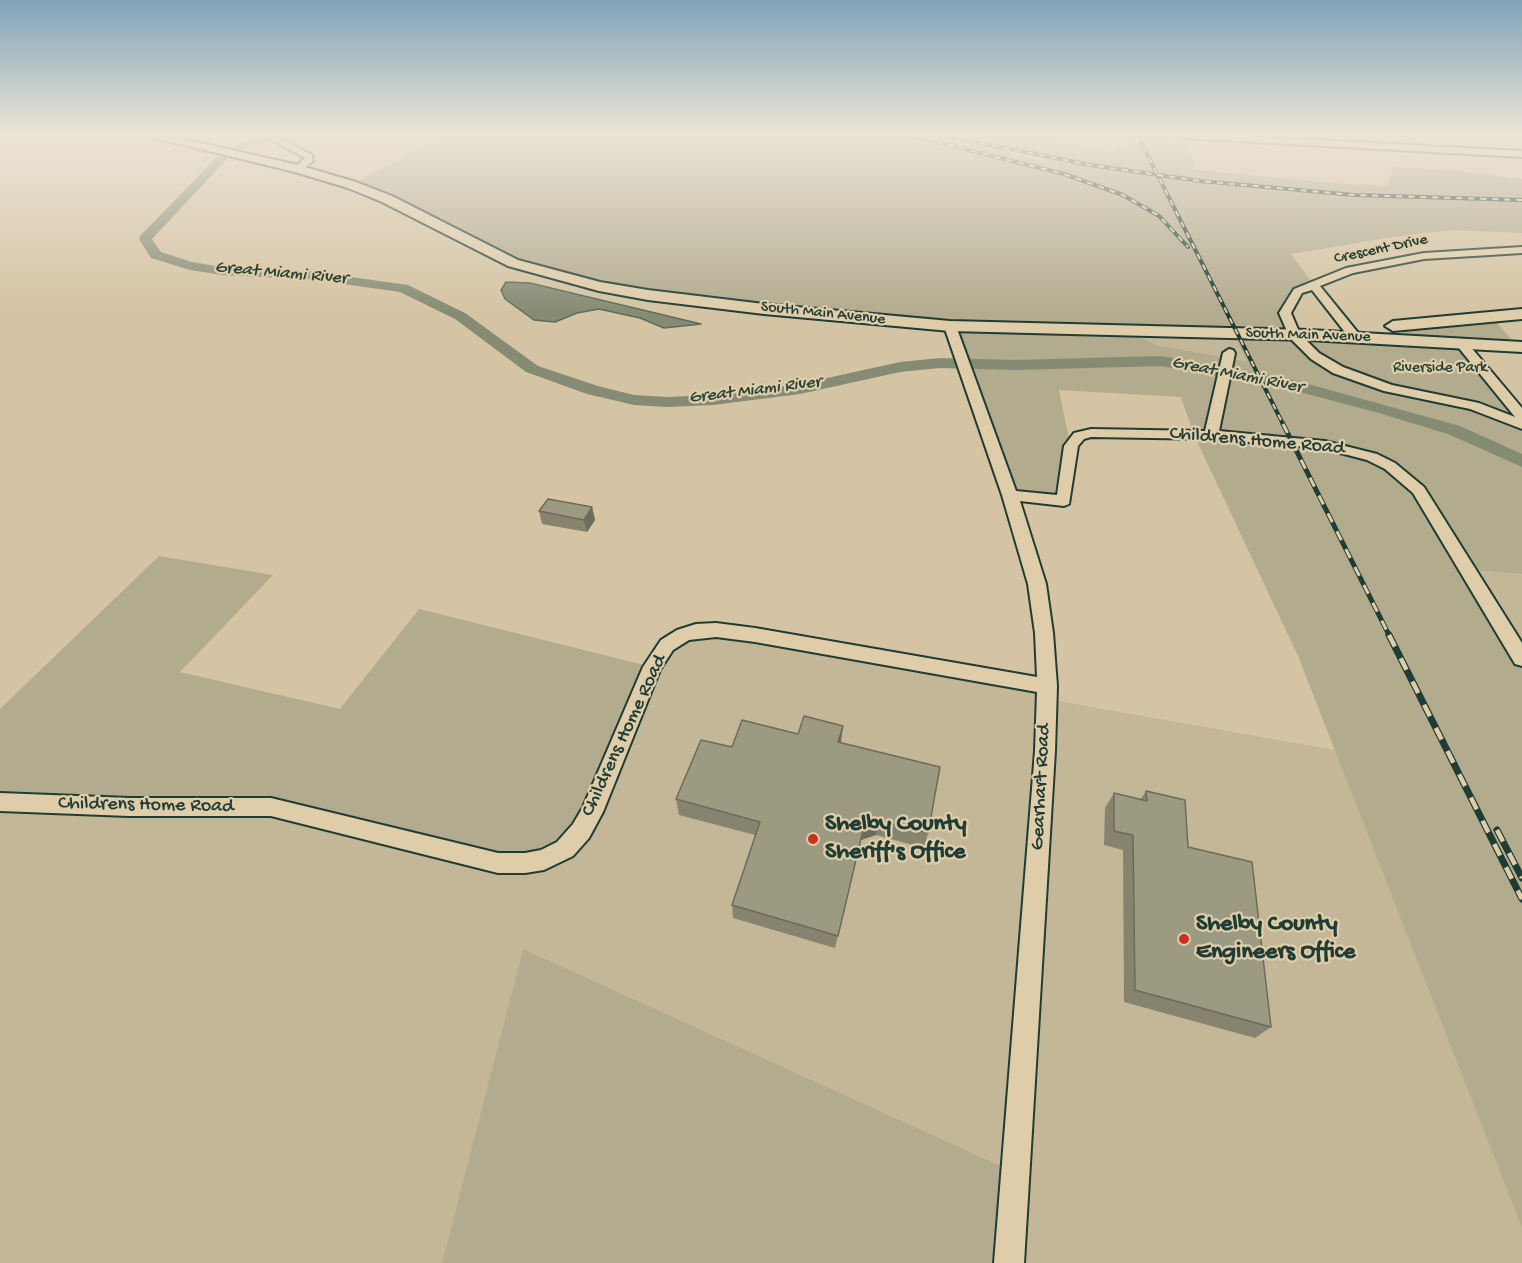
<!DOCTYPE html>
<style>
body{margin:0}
canvas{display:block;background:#d4c4a3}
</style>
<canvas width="1522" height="1263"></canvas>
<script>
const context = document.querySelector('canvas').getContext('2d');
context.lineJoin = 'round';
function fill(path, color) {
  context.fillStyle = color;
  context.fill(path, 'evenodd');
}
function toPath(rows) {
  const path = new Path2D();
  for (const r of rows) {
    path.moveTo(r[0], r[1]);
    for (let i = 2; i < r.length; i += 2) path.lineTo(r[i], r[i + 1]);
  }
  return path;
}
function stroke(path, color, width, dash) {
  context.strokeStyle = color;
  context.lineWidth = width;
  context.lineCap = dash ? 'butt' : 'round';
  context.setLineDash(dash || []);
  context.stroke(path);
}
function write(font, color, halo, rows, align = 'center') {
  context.font = font + ' "Gochi Hand",sans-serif';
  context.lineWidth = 4.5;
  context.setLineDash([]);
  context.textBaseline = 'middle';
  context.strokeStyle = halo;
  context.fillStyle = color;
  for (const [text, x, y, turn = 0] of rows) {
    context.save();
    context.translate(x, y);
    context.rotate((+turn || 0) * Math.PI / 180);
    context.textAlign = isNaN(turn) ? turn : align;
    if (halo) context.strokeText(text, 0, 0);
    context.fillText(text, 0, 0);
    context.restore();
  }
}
const built = toPath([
 [1132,332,1233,334,1247,363,1156,345],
 [1468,570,1522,574,1522,659],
 [696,631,1047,686,1047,699,1335,750,1522,1228,1522,1263,1009,1263,523,949,442,1263,0,1263,0,802,652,667]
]);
const green = toPath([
 [439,136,945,136,1050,163,1033,152,960,136,1045,136,1112,152,1123,144,1120,136,1142,136,1185,140,1196,170,1331,183,1388,186,1393,167,1440,169,1522,179,1522,233,1452,230,1392,237,1291,254,1313,284,1298,291,1285,313,1294,335,1409,338,1401,332,1405,329,1492,317,1518,347,1461,342,1522,417,1522,574,1468,570,1522,659,1522,1228,1298,656,1194,435,1181,397,1059,390,1069,439,1058,499,1010,495,950,326,648,295,513,263,352,185],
 [1133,333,1233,334,1247,362,1156,345],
 [159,556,273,575,180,672,340,709,419,609,652,667,581,831,525,863,271,807,0,802,0,709],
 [523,949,1016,1173,1009,1263,442,1263]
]);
const water = toPath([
 [506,282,530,283,701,324,664,328,640,318,599,309,577,313,555,322,534,320,505,299,501,290,506,282]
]);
const river = toPath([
 [264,136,281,136,248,148,227,159,152,239,161,252,192,262,222,267,308,271,408,285,465,313,538,366,598,386,634,395,667,397,713,395,800,384,900,362,940,358,1016,360,1161,356,1297,381,1460,426,1522,454,1522,467,1448,434,1379,413,1296,391,1161,366,1016,370,940,368,900,372,800,394,713,405,667,407,634,405,587,394,526,372,455,319,400,292,308,279,222,275,190,270,151,258,139,239,140,236,219,155,240,144,264,136]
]);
const minor = toPath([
 [265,136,276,136,312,155,313,161,301,171,295,171,295,167,305,158,265,136],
 [1178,136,1237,136,1522,151,1522,157,1182,138,1178,136],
 [1522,247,1522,253,1424,259,1353,273,1320,286,1359,334,1359,340,1351,340,1312,290,1302,293,1291,313,1300,334,1319,353,1343,367,1392,385,1479,403,1515,417,1454,342,1456,339,1464,339,1522,408,1522,429,1470,409,1384,391,1333,373,1311,359,1290,338,1279,313,1294,289,1346,268,1424,253,1522,247],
 [950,322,956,326,1016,491,1057,495,1064,446,1074,433,1091,429,1205,431,1223,353,1229,349,1233,350,1235,353,1219,431,1325,441,1377,454,1395,463,1424,487,1522,643,1522,666,1515,664,1413,493,1385,469,1367,460,1325,449,1287,445,1211,439,1091,437,1084,439,1078,446,1069,504,1064,506,1020,501,1046,584,1053,633,1057,686,1055,751,1024,1263,994,1263,1035,751,1037,692,755,642,716,637,689,640,673,650,660,670,603,812,589,838,573,856,544,870,525,873,498,873,271,816,129,816,0,811,0,793,129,798,271,798,498,853,525,853,541,850,557,842,573,824,583,807,643,667,661,640,677,630,696,624,716,623,755,628,1037,677,1035,633,1028,584,1002,495,944,326,950,322]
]);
const major = toPath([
 [147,136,169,136,298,165,356,182,392,196,518,260,600,282,648,290,764,304,950,321,1309,330,1522,342,1522,352,1309,340,950,331,764,314,648,300,599,291,508,266,382,202,348,188,295,172,147,136],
 [1522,309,1522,319,1393,331,1385,326,1393,321,1522,309]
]);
const railFar2 = toPath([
 [913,136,1064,174,1123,195,1159,216,1188,247],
 [945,136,1090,165,1200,181,1354,195,1522,200],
 [1138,136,1284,426]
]);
const railFar1 = toPath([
 [1283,424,1390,637]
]);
const rail = toPath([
 [1389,635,1522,899],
 [1497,830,1522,878]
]);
const wall = toPath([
 [592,507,595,520,587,532,542,524,539,511],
 [798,734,841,743,928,833,924,848,876,835,861,840,835,948,733,918,732,905,755,835,679,815,676,799,732,747],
 [1146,791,1188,847,1271,1027,1255,1038,1124,1002,1123,850,1104,845,1105,808,1114,793,1141,799]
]);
const shadedWall = toPath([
 [592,507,595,520,587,532,584,520],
 [843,726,841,742,837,758,838,742],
 [879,820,876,835,861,840,835,948,864,826]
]);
const building = toPath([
 [548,499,592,507,584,520,539,511,548,499],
 [804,716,843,726,838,742,940,767,928,833,879,820,864,826,838,936,732,905,760,822,676,799,701,740,732,747,742,720,798,734,804,716],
 [1146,791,1185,800,1188,847,1252,862,1271,1027,1135,990,1133,835,1114,831,1114,793,1147,801,1146,791]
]);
const markers = [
 [813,839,6,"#c8321e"],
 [1184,939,6,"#c8321e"]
];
const farStreetnames = [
 ["Crescent Drive",1381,250,-12],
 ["South Main Avenue",823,314,6],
 ["South Main Avenue",1308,336,2]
];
const farParknames = [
 ["Riverside Park",1440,369]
];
const farWaternames = [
 ["Great Miami River",281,274,5],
 ["Great Miami River",1237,376,11],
 ["Great Miami River",755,391,-7]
];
const streetNames = [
 ["Childrens Home Road",1257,442,5],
 ["Childrens Home Road",625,736,-65],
 ["Gearhart Road",1042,787,-87],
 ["Childrens Home Road",146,806,1]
];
const nearPoinames = [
 ["Shelby County",825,825],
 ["Sheriff's Office",825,853],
 ["Shelby County",1196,925],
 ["Engineers Office",1196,953]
];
fill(built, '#c3b798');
fill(green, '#b2ab8e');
fill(water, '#868b74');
stroke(water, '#5d6c5a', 1.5);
fill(river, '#868b74');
stroke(minor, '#1f3d34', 4);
stroke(major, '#1f3d34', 4);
fill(minor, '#dfcdaa');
fill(major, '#dfcdaa');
stroke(railFar2, '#1f3d34', 4);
stroke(railFar1, '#1f3d34', 5);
stroke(rail, '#1f3d34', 7);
stroke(railFar2, '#dfcdaa', 2, [6]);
stroke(railFar1, '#dfcdaa', 3, [10]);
stroke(rail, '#dfcdaa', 4.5, [13]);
fill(wall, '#86846e');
fill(shadedWall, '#6d6c5a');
fill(building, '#9c9a80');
stroke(building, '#6d6c5a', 1.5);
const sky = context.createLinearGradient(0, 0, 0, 313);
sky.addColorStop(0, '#81a4ba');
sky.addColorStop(0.43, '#ece4d6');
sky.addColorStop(1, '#ece4d600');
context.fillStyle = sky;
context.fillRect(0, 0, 1522, 313);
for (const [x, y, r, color] of markers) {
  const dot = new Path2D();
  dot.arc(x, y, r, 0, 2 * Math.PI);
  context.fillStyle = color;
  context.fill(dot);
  stroke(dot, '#dfcdaa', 2);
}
write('16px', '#1f3d34', '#dfcdaa', farStreetnames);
write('16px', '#264238', '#dfcdaa', farParknames);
write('italic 18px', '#29453a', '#dfcdaa', farWaternames);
write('20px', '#1f3d34', '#dfcdaa', streetNames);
write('bold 24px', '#1f3d34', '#dfcdaa', nearPoinames, 'left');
</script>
